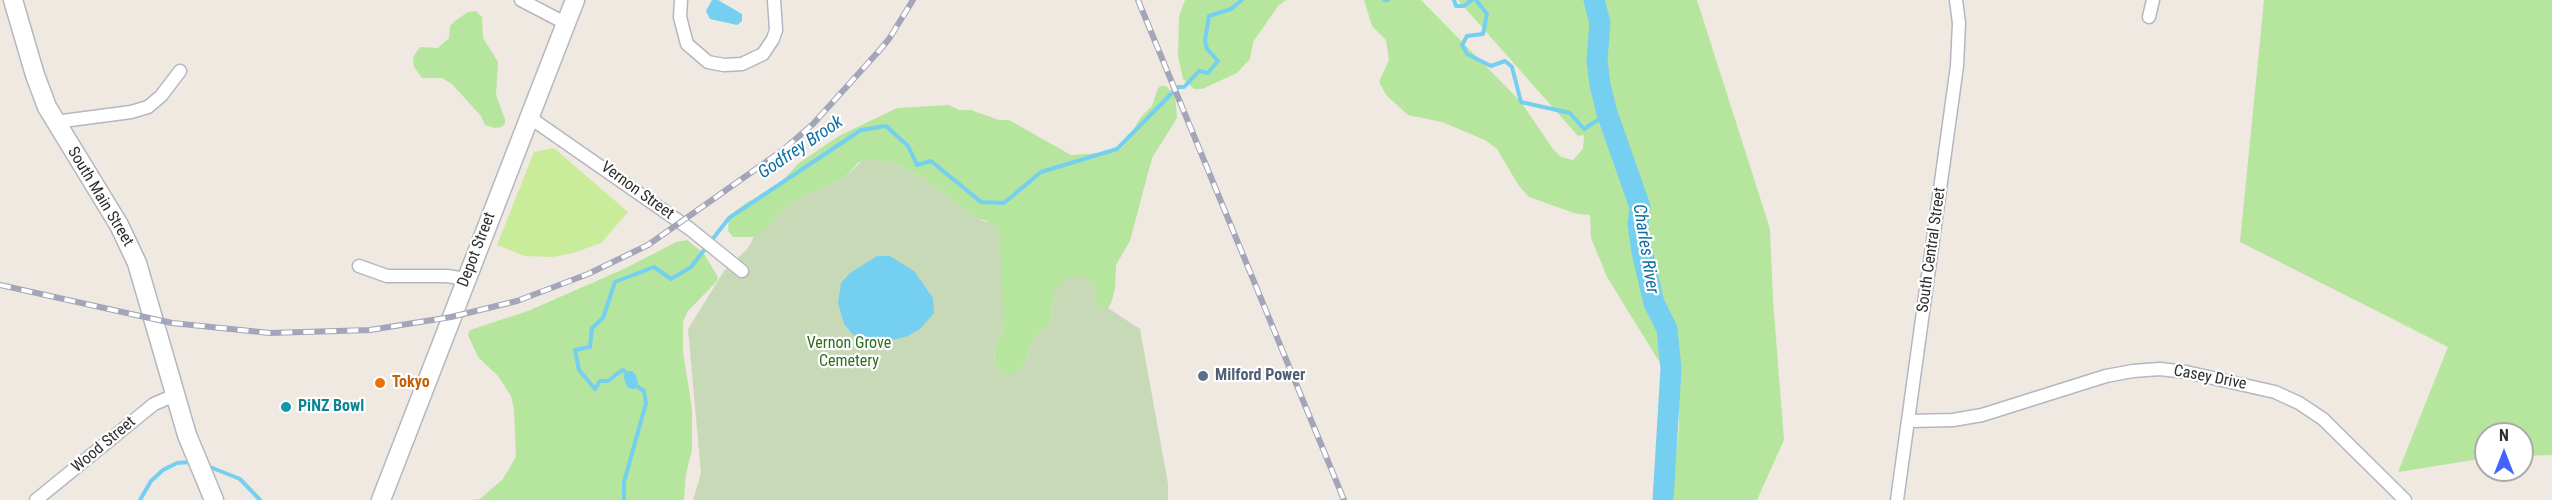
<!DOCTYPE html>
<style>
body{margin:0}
#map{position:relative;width:2552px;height:500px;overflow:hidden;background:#efe9e1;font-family:"Roboto Condensed",sans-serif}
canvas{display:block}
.north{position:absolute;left:2474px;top:422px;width:60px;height:60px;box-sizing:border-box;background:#fff;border:2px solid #ababab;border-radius:50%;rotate:0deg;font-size:16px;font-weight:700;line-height:24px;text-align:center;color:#2e2e2e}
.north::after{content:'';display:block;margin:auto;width:21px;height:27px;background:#4264fb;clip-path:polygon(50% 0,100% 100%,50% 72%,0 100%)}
</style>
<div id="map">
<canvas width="2552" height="500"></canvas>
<div class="north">N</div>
</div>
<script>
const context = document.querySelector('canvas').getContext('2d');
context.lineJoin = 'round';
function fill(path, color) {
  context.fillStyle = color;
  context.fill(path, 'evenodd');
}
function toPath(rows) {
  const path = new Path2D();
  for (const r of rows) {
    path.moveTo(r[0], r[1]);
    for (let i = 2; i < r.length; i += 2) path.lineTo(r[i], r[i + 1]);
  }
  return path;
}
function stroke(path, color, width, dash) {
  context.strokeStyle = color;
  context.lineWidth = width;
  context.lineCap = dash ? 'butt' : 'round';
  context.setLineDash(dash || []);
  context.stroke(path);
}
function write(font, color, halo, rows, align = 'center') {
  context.font = font + ' "Roboto Condensed",sans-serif';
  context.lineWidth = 4.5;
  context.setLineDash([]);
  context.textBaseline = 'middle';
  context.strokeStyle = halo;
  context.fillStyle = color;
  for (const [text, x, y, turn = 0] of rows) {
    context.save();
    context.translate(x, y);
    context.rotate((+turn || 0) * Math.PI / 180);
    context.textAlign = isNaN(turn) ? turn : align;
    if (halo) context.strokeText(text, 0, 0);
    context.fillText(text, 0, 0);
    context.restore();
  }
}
const green = toPath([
 [1185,0,1286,0,1278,6,1253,42,1250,59,1237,73,1202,89,1194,89,1183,79,1178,56,1179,16],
 [1364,0,1421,0,1521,102,1553,149,1561,157,1573,160,1583,149,1584,135,1578,136,1458,0,1697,0,1770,229,1773,301,1784,440,1757,500,1671,500,1679,428,1679,402,1665,371,1607,277,1591,238,1590,215,1577,214,1529,197,1519,186,1497,149,1485,140,1442,122,1408,115,1387,96,1379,82,1389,60,1386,40,1372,26],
 [2264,0,2552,0,2552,455,2522,456,2522,434,2486,434,2486,458,2398,472,2448,347,2240,242],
 [476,11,482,17,483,38,498,62,496,95,505,119,505,124,501,127,494,128,485,125,481,116,452,84,442,78,422,78,414,67,413,57,420,47,438,48,449,38,450,26,455,21,468,12],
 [1161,86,1166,86,1175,95,1177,118,1152,158,1130,241,1116,265,1115,289,1111,303,1108,308,1103,309,1099,307,1096,297,1054,292,1051,322,1034,337,1025,362,1016,373,1003,373,994,362,995,346,1004,329,987,221,976,218,923,177,888,161,859,162,844,178,799,198,781,212,772,224,761,233,754,237,733,237,728,231,729,218,734,212,749,201,772,192,799,163,839,136,897,108,949,105,959,110,971,110,999,120,1009,120,1071,155,1113,152,1123,147,1141,117,1152,106,1158,88],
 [687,240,704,254,718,277,717,281,688,311,683,322,683,352,692,409,692,450,686,474,684,500,472,500,480,499,503,479,516,457,514,410,511,396,498,376,478,357,468,335,470,330,528,311,624,269,676,242]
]);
const cemetery = toPath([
 [863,160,888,161,923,177,976,218,999,227,1004,329,995,346,994,361,1003,373,1016,373,1025,362,1034,337,1051,322,1054,292,1065,278,1079,276,1089,279,1094,285,1099,307,1108,308,1140,329,1168,484,1168,500,693,500,701,473,688,329,724,271,748,248,754,237,772,224,781,212,799,198,844,178]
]);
const pitch = toPath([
 [554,148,628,212,601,243,573,253,552,257,525,256,497,245,534,152]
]);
const water = toPath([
 [712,0,718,0,742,14,742,21,737,25,710,19,706,11],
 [877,256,890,256,914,271,933,298,934,313,920,329,908,336,889,341,872,342,854,336,844,324,838,303,841,283,850,273]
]);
const stream = toPath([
 [1384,0,1388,0],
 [1454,0,1456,6,1464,6,1472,0],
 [1476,0,1487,14,1483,34,1467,36,1462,45,1467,54,1491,66,1505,61,1512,67,1521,102,1570,113,1584,129,1601,118,1612,127],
 [630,377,623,370,621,371,608,381,600,381,595,389,579,370,575,350,590,347,592,328,603,318,615,282,654,267,671,279,691,267,729,218,861,130,886,126,908,146,917,165,931,161,981,202,1004,203,1041,172,1117,149,1178,87,1184,87,1199,71,1208,73,1218,61,1207,49,1205,41,1209,16,1231,9,1242,0],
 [205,465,240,479,260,500],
 [140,500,151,481,163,470,177,463,191,462],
 [624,500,624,482,646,403,644,391,632,383]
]);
const canal = toPath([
 [630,377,632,383]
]);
const river = toPath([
 [1594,0,1600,23,1597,60,1600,85,1607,113,1640,207,1638,224,1642,252,1654,303,1667,329,1671,369,1663,500]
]);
const minor = toPath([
 [521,0,565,23],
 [681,0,680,17,687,44,708,62,724,65,742,64,763,54,773,39,776,30,774,0],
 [2149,17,2153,0],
 [529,117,690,229,742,271],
 [55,122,131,112,148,107,161,96,180,71],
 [359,266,387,276,447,276,466,279],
 [1909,421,1953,420,1982,415,2106,376,2133,371,2160,369,2186,372,2275,392,2299,403,2323,419,2405,500],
 [36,500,154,404,175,395],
 [1897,500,1957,66,1959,23,1956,0]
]);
const secondary = toPath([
 [13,0,35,75,47,107,119,225,137,263,187,435,214,500],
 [381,500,575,0]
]);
const rail = toPath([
 [1138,0,1344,500],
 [0,285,172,323,270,333,370,330,451,317,517,301,588,274,648,245,783,150,813,124,878,52,889,39,913,0]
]);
const markers = [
 [1203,376,6,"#5c6f8a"],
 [380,383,6,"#e8710a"],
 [286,407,6,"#0f9aa8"]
];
const streetNames = [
 ["Vernon Street",637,191,36],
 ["South Main Street",100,197,59],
 ["Depot Street",477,250,-69],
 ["South Central Street",1932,250,-82],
 ["Casey Drive",2210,378,11],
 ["Wood Street",104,445,-40]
];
const parkNames = [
 ["Vernon Grove",849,344],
 ["Cemetery",849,362]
];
const serviceNames = [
 ["Milford Power",1215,376]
];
const foodNames = [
 ["Tokyo",392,383]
];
const cultureNames = [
 ["PiNZ Bowl",298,407]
];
const waterNames = [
 ["Godfrey Brook",801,148,-34],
 ["Charles River",1645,249,81]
];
fill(green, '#b6e59e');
fill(cemetery, '#c8d9b8');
fill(pitch, '#c9ec9a');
fill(water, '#75cff0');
stroke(stream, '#75cff0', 4);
stroke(canal, '#75cff0', 12);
stroke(river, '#75cff0', 21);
stroke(minor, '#b4b7c1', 15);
stroke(secondary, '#b4b7c1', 21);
stroke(minor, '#fff', 12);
stroke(secondary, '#fff', 18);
stroke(rail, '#a3a6b8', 6);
stroke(rail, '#fff', 4, [11]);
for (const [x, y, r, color] of markers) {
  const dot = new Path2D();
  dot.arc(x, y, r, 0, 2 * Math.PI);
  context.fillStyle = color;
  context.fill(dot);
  stroke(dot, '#fff', 2);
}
write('16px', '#2e2e2e', '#fff', streetNames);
write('16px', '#2c6e1b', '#fff', parkNames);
write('bold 16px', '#4e5e75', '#fff', serviceNames, 'left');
write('bold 16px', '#c56008', '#fff', foodNames, 'left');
write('bold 16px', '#0d838f', '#fff', cultureNames, 'left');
write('italic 18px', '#0d6fa3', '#fff', waterNames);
</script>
